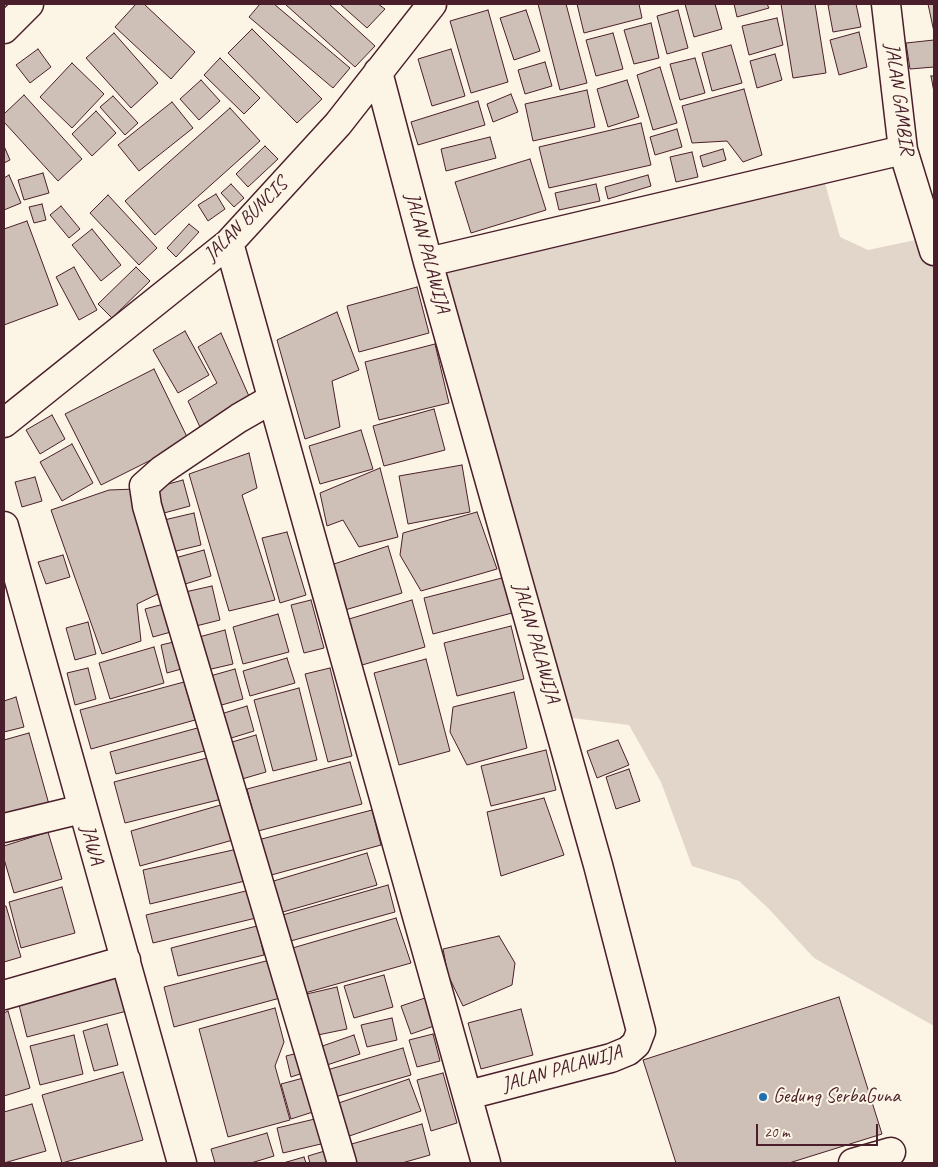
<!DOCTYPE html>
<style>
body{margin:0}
#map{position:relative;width:938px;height:1167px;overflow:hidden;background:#fcf5e5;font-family:Caveat,sans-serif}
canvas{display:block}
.frame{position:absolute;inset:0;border:5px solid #4a1f2b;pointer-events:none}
.scale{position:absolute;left:756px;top:1124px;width:122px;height:22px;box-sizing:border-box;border:2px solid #4a1f2b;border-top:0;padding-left:6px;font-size:15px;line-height:18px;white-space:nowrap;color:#4a1f2b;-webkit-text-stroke:4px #fcf5e5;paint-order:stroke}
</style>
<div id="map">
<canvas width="938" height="1167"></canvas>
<div class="frame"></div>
<div class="scale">20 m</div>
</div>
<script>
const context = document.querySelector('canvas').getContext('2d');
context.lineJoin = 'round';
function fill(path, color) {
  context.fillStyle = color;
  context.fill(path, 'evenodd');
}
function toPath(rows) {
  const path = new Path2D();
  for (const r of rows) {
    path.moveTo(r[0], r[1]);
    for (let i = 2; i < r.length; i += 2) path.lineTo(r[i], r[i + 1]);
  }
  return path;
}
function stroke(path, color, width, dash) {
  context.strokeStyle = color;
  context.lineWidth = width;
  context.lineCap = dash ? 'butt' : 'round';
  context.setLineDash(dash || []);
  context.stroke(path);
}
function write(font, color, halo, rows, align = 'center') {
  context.font = font + ' Caveat,sans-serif';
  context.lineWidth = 4;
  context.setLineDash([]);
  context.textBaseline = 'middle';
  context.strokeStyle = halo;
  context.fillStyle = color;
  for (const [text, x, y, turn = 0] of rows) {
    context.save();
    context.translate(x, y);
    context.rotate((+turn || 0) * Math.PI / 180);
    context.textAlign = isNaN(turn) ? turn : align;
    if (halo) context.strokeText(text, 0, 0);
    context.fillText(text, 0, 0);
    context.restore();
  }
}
const green = toPath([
 [821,169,840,237,868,250,930,237,934,251,934,1026,814,958,768,908,739,881,692,866,661,782,629,725,556,716,428,262]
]);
const building = toPath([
 [136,4,144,4,195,52,171,79,115,27,136,4],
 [260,4,274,4,350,68,333,88,249,17,260,4],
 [285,4,329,4,375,46,355,67,285,4],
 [340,4,378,4,385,9,367,28,340,4],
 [538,4,566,4,587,83,560,90,538,4],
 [577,4,639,4,642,18,584,33,577,4],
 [685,4,715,4,722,29,694,37,685,4],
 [734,4,767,4,769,8,737,17,734,4],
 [781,4,815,4,826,73,793,78,781,4],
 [836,4,856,4,861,27,833,32,828,5,836,4],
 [928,4,934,4,934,32,928,4],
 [488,10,508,82,471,93,450,21,488,10],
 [526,10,540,51,514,60,500,18,526,10],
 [678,10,688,48,667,54,657,16,678,10],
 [777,18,783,45,749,55,742,26,777,18],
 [651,23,659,58,634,64,624,30,651,23],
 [252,29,322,99,297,123,228,53,252,29],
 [859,32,867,67,839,75,830,40,859,32],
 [114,33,158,83,131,108,86,58,114,33],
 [613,33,623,69,596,76,586,40,613,33],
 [934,40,934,67,910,69,906,43,934,40],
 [731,45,742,83,712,91,702,53,731,45],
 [38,49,51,67,30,83,16,65,38,49],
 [451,49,465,96,432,106,418,59,451,49],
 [775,54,782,80,757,88,750,61,775,54],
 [220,58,260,98,244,114,204,75,220,58],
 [695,58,705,93,680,100,670,64,695,58],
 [545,62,552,86,525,94,518,70,545,62],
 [72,63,104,94,72,128,40,97,72,63],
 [660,67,677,123,653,130,637,75,660,67],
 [931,76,934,76,934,92,931,76],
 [201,80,220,101,199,120,180,99,201,80],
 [627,80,639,117,608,127,597,89,627,80],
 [744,89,762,155,743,162,727,141,692,143,682,106,744,89],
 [587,90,595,127,533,141,525,104,587,90],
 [511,94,518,112,493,122,487,104,511,94],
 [24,95,82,159,58,181,4,122,4,114,24,95],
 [113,96,138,123,125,135,100,107,113,96],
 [478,101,485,125,418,145,411,122,478,101],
 [172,102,193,128,139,171,118,145,172,102],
 [230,108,260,141,155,235,125,201,230,108],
 [96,111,116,133,92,156,72,134,96,111],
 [641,123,651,165,549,188,539,147,641,123],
 [677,129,682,147,655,155,650,137,677,129],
 [490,137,496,158,446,171,441,149,490,137],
 [4,146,10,160,4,163,4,146],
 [265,146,278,159,248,187,236,174,265,146],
 [723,149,726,160,703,167,700,156,723,149],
 [692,152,698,177,676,182,670,157,692,152],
 [530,159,546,210,471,233,455,182,530,159],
 [43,173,49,193,24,200,18,180,43,173],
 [9,175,21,203,4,210,4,178,9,175],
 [648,175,651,186,608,199,605,187,648,175],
 [231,184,244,198,234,207,221,193,231,184],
 [596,184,600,201,559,210,555,193,596,184],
 [216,194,225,209,208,221,198,205,216,194],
 [108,195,157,248,139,265,90,213,108,195],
 [42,204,46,220,34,223,29,207,42,204],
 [61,206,80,229,69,238,50,215,61,206],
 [27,221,58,305,4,325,4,229,27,221],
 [189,224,199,232,176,257,167,248,189,224],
 [92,229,121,265,101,281,72,245,92,229],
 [74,267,97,310,79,320,56,277,74,267],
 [136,267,150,281,112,318,98,304,136,267],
 [417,287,429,333,359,352,347,306,417,287],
 [337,312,359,370,332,381,340,427,305,439,277,340,337,312],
 [185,331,209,375,178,393,153,350,185,331],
 [221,333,252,403,205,438,188,401,217,383,198,347,221,333],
 [435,344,449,403,379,420,365,362,435,344],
 [154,369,189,441,101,485,65,414,154,369],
 [434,409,445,450,384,466,373,426,434,409],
 [52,415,65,439,40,454,26,430,52,415],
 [361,430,373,469,320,484,309,446,361,430],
 [72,444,93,483,62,501,40,462,72,444],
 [249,453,257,488,242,495,275,600,229,611,189,474,249,453],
 [462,465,470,512,408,524,399,476,462,465],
 [380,468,398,537,359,547,343,520,327,526,320,493,380,468],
 [35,477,42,501,22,507,15,482,35,477],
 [183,480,190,506,164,513,157,487,183,480],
 [136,489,166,590,137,604,141,641,102,654,51,510,109,490,136,489],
 [477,512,497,569,421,591,400,555,403,533,477,512],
 [194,513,201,545,172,552,164,520,194,513],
 [287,532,306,595,280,603,262,538,287,532],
 [388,546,402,593,345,610,331,565,388,546],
 [204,550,211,576,182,585,175,558,204,550],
 [63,555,70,577,46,584,38,562,63,555],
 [502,578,512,613,433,634,424,598,502,578],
 [212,586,220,620,192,627,185,592,212,586],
 [311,600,324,648,304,653,291,605,311,600],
 [412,600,425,647,362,665,349,619,412,600],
 [171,602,178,630,153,637,145,609,171,602],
 [278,614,289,652,243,664,233,627,278,614],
 [88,622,96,654,75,660,66,628,88,622],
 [511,626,524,679,457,696,444,643,511,626],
 [225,630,233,664,207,670,199,637,225,630],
 [178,641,185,668,167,673,161,645,178,641],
 [154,647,164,683,110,699,99,663,154,647],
 [287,658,295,683,250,696,243,671,287,658],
 [426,659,450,751,399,765,374,673,426,659],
 [88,668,96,699,75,705,67,673,88,668],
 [330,668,352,756,328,762,305,674,330,668],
 [235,669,243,699,218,706,210,676,235,669],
 [184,682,195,720,91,749,80,710,184,682],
 [299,688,317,760,273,771,254,700,299,688],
 [514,692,527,748,467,765,450,732,453,707,514,692],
 [16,697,24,727,4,732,4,701,16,697],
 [247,706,254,731,228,739,221,714,247,706],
 [201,727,208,750,116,774,110,752,201,727],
 [29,733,50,808,4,821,4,740,29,733],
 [256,735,266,772,242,779,232,742,256,735],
 [618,740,629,765,597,778,587,751,618,740],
 [546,750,556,790,491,806,481,766,546,750],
 [211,757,222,799,125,823,114,782,211,757],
 [350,762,362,804,258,831,247,789,350,762],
 [629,769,640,801,616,809,606,777,629,769],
 [544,798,564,855,501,876,487,812,544,798],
 [224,804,233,840,140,866,131,831,224,804],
 [372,810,381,845,264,877,254,841,372,810],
 [48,832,62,879,14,893,4,859,4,846,48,832],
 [242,848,249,880,150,904,143,870,242,848],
 [367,853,377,885,276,914,267,883,367,853],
 [388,885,395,912,287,942,279,916,388,885],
 [62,887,75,933,21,948,9,902,62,887],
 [250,890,256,918,153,943,146,915,250,890],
 [4,906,6,906,21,957,4,962,4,906],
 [396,918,411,963,305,993,289,949,396,918],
 [257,926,264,955,178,976,171,948,257,926],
 [499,936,515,963,512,985,463,1006,448,975,443,949,499,936],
 [270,960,280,998,174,1027,164,987,270,960],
 [118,975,127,1011,27,1037,18,1001,118,975],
 [384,975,393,1007,354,1018,344,986,384,975],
 [337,987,347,1029,308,1037,298,996,337,987],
 [839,997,882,1134,789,1163,676,1163,643,1060,839,997],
 [425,998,434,1026,411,1034,401,1006,425,998],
 [275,1008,284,1042,275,1066,290,1120,228,1137,199,1029,275,1008],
 [521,1009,533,1055,481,1069,468,1023,521,1009],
 [8,1011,30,1088,4,1096,4,1013,8,1011],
 [392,1018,397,1040,367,1047,361,1025,392,1018],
 [107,1024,118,1065,94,1071,83,1031,107,1024],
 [433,1034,440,1061,417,1067,409,1040,433,1034],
 [74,1035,83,1074,40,1085,30,1046,74,1035],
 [354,1035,360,1054,318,1068,311,1050,354,1035],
 [403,1048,411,1075,328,1099,320,1072,403,1048],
 [298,1053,303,1073,291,1077,286,1056,298,1053],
 [123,1072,143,1140,62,1163,42,1095,123,1072],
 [443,1073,457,1123,431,1131,417,1080,443,1073],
 [307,1077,316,1111,291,1119,281,1084,307,1077],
 [409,1079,421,1111,338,1140,327,1107,409,1079],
 [32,1104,46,1151,4,1163,4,1112,32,1104],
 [319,1118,325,1143,283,1153,277,1128,319,1118],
 [422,1124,430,1155,402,1163,345,1163,341,1147,422,1124],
 [267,1133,274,1156,251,1163,215,1163,211,1149,267,1133],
 [328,1150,331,1163,310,1163,308,1156,328,1150],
 [304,1157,306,1163,283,1163,304,1157]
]);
const minor = toPath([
 [886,4,903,150,934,251],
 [378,72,428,262,598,865,641,1031,636,1044,628,1051,611,1058,468,1095],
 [229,243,486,1163],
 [428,262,903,150],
 [272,399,239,418,162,470,144,486,147,506,342,1163],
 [4,423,229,243,338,124,432,4],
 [4,526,182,1163],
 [4,828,82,809],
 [4,995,126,960],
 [853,1163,891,1152]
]);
const tertiary = toPath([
 [4,29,29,4]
]);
const markers = [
 [763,1097,5,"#1f6fb2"]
];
const streetNames = [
 ["JALAN GAMBIR",899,99,82],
 ["JALAN BUNCIS",246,220,-45],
 ["JALAN PALAWIJA",427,253,75],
 ["JALAN PALAWIJA",536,643,74],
 ["JAWA",92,845,74],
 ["JALAN PALAWIJA",562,1069,-16]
];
const poiNames = [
 ["Gedung SerbaGuna",773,1097]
];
fill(green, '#e2d5ca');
fill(building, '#cfc0b7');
stroke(building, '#4a1f2b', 1);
stroke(minor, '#4a1f2b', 31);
stroke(tertiary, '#4a1f2b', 31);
stroke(minor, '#fcf5e5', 28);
stroke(tertiary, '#fcf5e5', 28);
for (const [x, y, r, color] of markers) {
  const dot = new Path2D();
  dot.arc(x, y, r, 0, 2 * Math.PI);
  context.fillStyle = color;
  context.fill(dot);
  stroke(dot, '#fcf5e5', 2);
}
write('20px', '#4a1f2b', '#fcf5e5', streetNames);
write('20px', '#4a1f2b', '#fcf5e5', poiNames, 'left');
</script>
